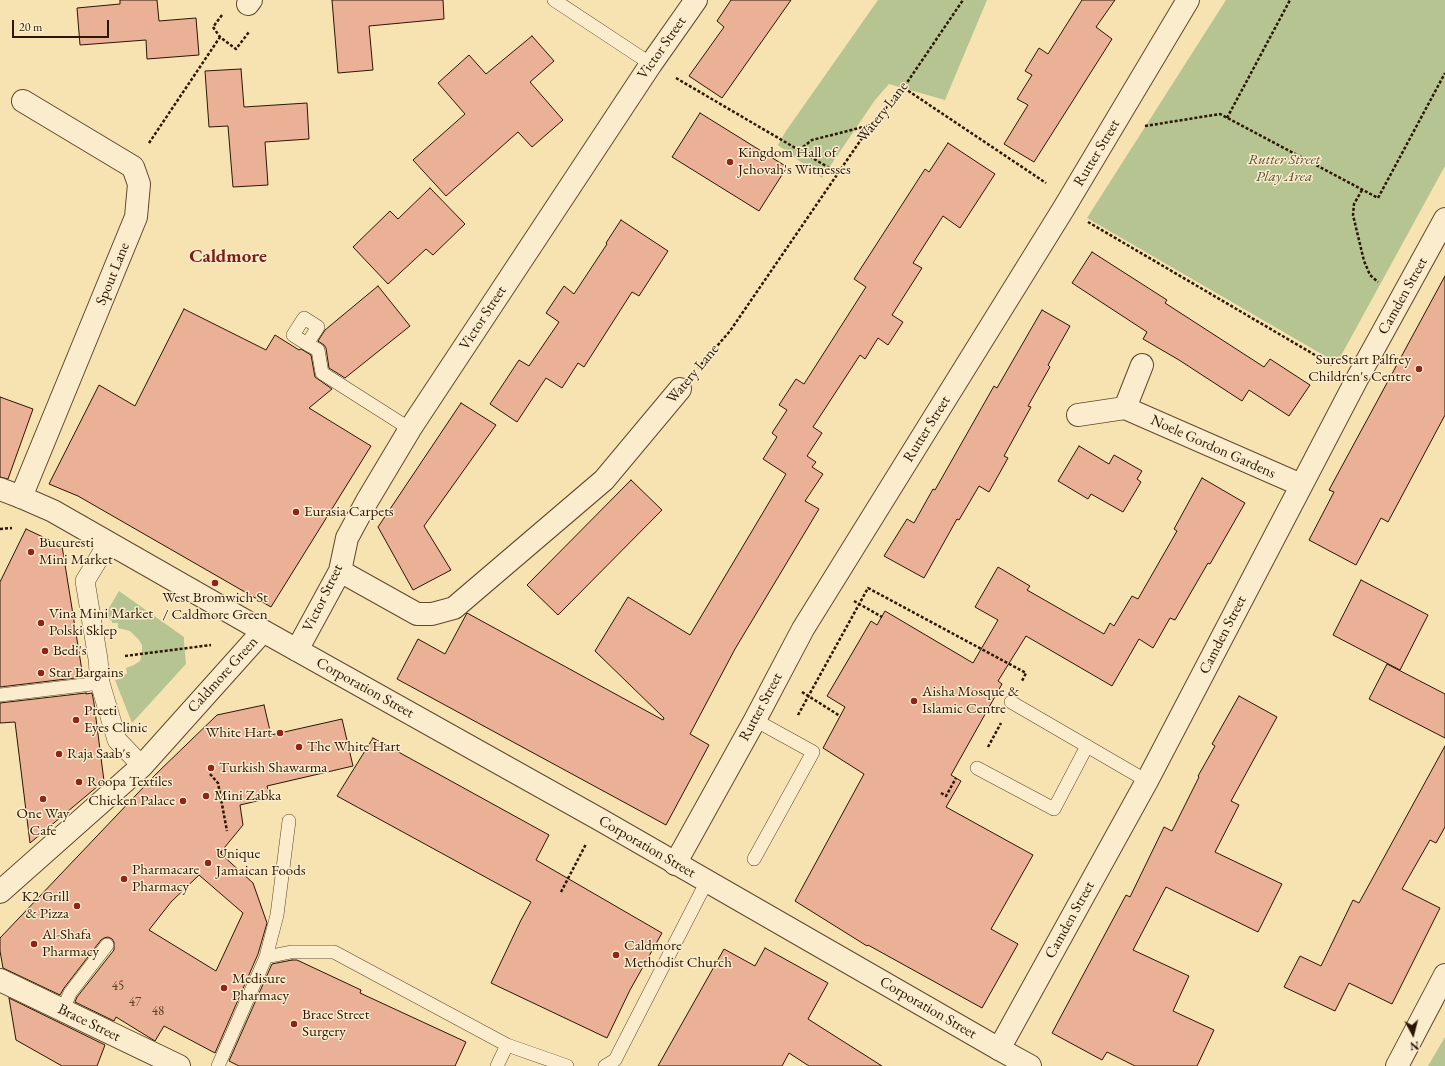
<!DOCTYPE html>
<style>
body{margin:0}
#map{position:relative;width:1445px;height:1066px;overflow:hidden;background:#f7e2b2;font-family:"EB Garamond",serif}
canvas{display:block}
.north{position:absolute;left:1393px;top:1014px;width:40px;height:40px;-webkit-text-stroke:3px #faeccd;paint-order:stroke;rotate:173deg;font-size:11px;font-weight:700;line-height:16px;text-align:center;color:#2b1601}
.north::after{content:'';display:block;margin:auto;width:14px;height:18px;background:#2b1601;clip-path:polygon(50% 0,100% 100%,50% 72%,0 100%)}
.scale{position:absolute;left:12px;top:20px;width:97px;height:18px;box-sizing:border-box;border:2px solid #2b1601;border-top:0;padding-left:5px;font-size:12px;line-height:14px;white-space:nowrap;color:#2b1601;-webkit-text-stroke:3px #faeccd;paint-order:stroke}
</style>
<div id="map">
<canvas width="1445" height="1066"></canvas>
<div class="north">N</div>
<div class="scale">20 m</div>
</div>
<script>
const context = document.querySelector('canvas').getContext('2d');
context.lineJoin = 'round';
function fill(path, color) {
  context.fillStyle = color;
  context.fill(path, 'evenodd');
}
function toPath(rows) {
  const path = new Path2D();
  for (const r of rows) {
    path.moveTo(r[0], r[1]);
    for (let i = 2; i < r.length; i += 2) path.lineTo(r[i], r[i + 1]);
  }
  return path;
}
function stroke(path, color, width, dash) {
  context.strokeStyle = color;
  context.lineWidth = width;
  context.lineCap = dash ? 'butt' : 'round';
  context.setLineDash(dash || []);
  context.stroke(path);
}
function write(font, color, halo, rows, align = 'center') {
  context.font = font + ' "EB Garamond",serif';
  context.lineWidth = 3;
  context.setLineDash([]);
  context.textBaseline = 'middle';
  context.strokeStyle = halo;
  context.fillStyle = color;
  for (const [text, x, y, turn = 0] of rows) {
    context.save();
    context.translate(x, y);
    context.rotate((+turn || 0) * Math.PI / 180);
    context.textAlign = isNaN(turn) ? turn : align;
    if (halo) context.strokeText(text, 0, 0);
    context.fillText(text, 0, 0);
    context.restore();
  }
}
const green = toPath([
 [878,0,987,0,945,100,889,84,875,100,822,178,778,145,786,131],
 [1226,0,1445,0,1445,166,1337,363,1087,218],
 [119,591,184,637,184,642,186,664,132,723,115,680,120,679,122,675,127,674,126,668,134,665,140,661,142,653,142,645,139,640,130,631,118,628,118,623,112,623,112,621,108,618,103,618],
 [1445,1037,1445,1066,1428,1066]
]);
const building = toPath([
 [120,0,157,0,159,21,196,18,199,55,147,59,146,40,80,45,77,8,120,4,120,0],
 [332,0,443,0,444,19,369,26,373,70,338,73,332,0],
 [731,0,791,0,722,98,689,76,724,27,717,21,731,0],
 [1082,0,1115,0,1096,27,1112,39,1034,162,1004,144,1028,105,1017,99,1032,75,1025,71,1039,48,1048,54,1082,0],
 [532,36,554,61,530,82,563,120,532,147,518,132,446,196,413,160,465,114,438,83,469,55,486,74,532,36],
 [241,69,244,107,307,103,309,139,265,142,268,185,233,187,228,126,209,127,205,71,241,69],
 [700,113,787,167,759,211,672,157,700,113],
 [948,143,995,174,960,228,943,216,913,263,922,268,892,315,903,322,888,345,878,338,865,359,860,355,813,427,822,433,807,456,816,462,812,467,823,474,805,501,819,509,735,649,690,734,709,745,666,825,397,679,418,639,445,654,467,613,663,720,664,718,595,651,628,597,690,635,786,474,763,459,777,437,772,433,787,410,779,405,796,379,804,384,866,287,854,279,925,169,929,172,948,143],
 [430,188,465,224,433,255,426,249,388,284,353,247,390,211,398,219,430,188],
 [621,220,668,251,639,296,632,292,584,367,578,363,562,388,546,378,517,422,490,404,519,360,529,366,559,322,546,313,564,286,574,294,607,244,606,243,621,220],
 [1092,252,1167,300,1165,303,1264,367,1270,359,1310,385,1289,416,1249,390,1242,401,1179,360,1143,339,1147,332,1072,283,1092,252],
 [1445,276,1445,415,1388,522,1381,518,1356,565,1309,540,1334,492,1329,490,1445,276],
 [378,286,410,326,345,378,329,368,326,348,324,345,318,341,325,330,378,286],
 [184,309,266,350,275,335,299,350,301,349,311,355,315,377,332,389,309,408,371,446,271,607,78,496,49,484,99,385,135,406,184,309],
 [1042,310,1070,326,1048,365,1050,367,1028,406,1031,407,1004,456,1008,458,989,492,979,486,959,520,957,519,924,578,884,556,907,519,914,523,933,489,935,490,994,386,997,388,1042,310],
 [0,397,33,409,8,479,0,477,0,397],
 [461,403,496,425,424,526,451,570,413,590,378,527,461,403],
 [1079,446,1109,464,1114,455,1142,471,1137,479,1141,482,1123,512,1091,494,1088,499,1058,481,1079,446],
 [1202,478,1245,503,1210,564,1208,563,1175,620,1170,618,1153,648,1139,639,1112,686,1026,636,998,681,1002,684,951,775,961,781,946,807,1033,855,991,929,1018,944,982,1008,868,945,867,946,795,901,864,774,823,748,845,707,827,696,871,621,877,625,885,611,973,663,998,620,975,607,998,567,1030,586,1027,590,1104,634,1110,623,1114,626,1132,596,1138,599,1177,531,1174,529,1202,478],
 [631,480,662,510,558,615,527,585,631,480],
 [26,529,62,546,83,677,0,687,0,582,26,529],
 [1361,580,1428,615,1400,670,1333,635,1361,580],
 [1387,664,1445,694,1445,738,1369,699,1387,664],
 [86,693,86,694,92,693,94,703,104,781,30,843,15,722,0,723,0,703,86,693],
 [1239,696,1277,717,1231,801,1239,805,1215,852,1282,884,1258,932,1166,887,1133,950,1189,976,1173,1011,1214,1030,1197,1066,1135,1066,1107,1052,1102,1060,1052,1033,1126,895,1130,897,1164,827,1172,831,1199,777,1198,776,1215,746,1212,744,1239,696],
 [264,705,271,735,342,719,353,766,267,786,270,798,240,805,243,825,220,853,253,883,267,923,258,954,215,1053,164,1026,155,1041,116,1017,114,1021,75,1002,77,997,114,950,114,942,112,939,108,937,104,938,101,940,64,988,60,995,3,968,0,951,0,938,156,774,217,715,264,705],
 [199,875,243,913,216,971,149,930,171,902,199,875],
 [373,738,549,835,536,860,662,933,630,990,607,1038,491,983,521,920,531,902,337,796,373,738],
 [1445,746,1445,827,1436,843,1430,840,1402,889,1440,908,1392,1004,1349,983,1335,1011,1284,987,1300,956,1321,966,1353,900,1359,903,1445,746],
 [765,948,828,983,808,1019,882,1066,809,1066,789,1053,782,1066,658,1066,724,949,755,966,765,948],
 [292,960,297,960,361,990,360,993,466,1042,455,1066,239,1066,229,1061,272,964,292,960],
 [9,998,105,1045,97,1066,62,1066,16,1040,9,998]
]);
const path = toPath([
 [222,15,213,27,220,37,236,49,249,32],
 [676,78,838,173],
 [904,88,1046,183],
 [1227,118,1290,0],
 [1145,126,1220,114,1378,198,1445,73],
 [149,143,220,37],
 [799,150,812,140,871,125],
 [1362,190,1354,204,1353,215,1364,261,1370,275,1378,282],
 [1088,222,1332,365],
 [698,368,730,331,871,125,904,87,963,0],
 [0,529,12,528],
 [854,601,882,617],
 [125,656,211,645],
 [802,692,840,716],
 [798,715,868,588,1026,673,1022,681],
 [988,747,1001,723],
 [210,774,218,783,227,831],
 [941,793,946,796,956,778],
 [219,852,226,854],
 [561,892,586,844]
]);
const service = toPath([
 [554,0,651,64],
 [307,344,318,327,304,318,293,335,307,344,318,350,322,373,410,429],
 [0,695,100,683],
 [1011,702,1147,781],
 [977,768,1054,809,1087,746],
 [754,859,813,752,755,720],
 [266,957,277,915,289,821],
 [63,1010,70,993,107,945],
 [507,1045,567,1066],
 [218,1066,266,957,291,952,334,952,507,1045,497,1066],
 [605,1066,615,1060,707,881]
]);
const pedestrian = toPath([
 [108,543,85,581,98,659,100,683,117,740,142,766]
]);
const minor = toPath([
 [248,4,251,0],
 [1125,408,1301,485],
 [1078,415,1125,408,1142,365],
 [21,497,136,217,139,184,133,167,23,101],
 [340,571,417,614,432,614,454,608,604,480,680,389],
 [297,650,340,571,347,538,367,501,410,429,651,64,696,0],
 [675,864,755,720,803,629,1064,208,1188,0],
 [0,980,179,1066],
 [999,1049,1147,781,1357,379,1445,219],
 [1397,1066,1445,975]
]);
const tertiary = toPath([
 [0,489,21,497,53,511,263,631,599,819,999,1049,1030,1066],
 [0,892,142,766,263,631]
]);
const markers = [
 [730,162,4,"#8f2418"],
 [1419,369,4,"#8f2418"],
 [296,512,4,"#8f2418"],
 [31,552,4,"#8f2418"],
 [215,583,4,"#8f2418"],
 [41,623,4,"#8f2418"],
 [45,651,4,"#8f2418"],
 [41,673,4,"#8f2418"],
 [914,701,4,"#8f2418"],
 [76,720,4,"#8f2418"],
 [280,733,4,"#8f2418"],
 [299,747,4,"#8f2418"],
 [59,754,4,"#8f2418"],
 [211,768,4,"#8f2418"],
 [79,782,4,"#8f2418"],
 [206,796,4,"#8f2418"],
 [43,799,4,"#8f2418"],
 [183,801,4,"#8f2418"],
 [208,863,4,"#8f2418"],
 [124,879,4,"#8f2418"],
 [77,906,4,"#8f2418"],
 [34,944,4,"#8f2418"],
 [616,955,4,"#8f2418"],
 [224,988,4,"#8f2418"],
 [294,1024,4,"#8f2418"]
];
const numberNames = [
 ["45",118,986],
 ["47",135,1002],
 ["48",158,1011]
];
const streetNames = [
 ["Victor Street",662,48,-55],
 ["Watery Lane",883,112,-52],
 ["Rutter Street",1097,153,-59],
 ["Spout Lane",113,274,-68],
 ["Camden Street",1403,296,-61],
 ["Victor Street",483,318,-57],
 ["Watery Lane",693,374,-50],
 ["Rutter Street",927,429,-58],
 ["Noele Gordon Gardens",1213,447,24],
 ["Victor Street",323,598,-64],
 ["Camden Street",1223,635,-63],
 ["Caldmore Green",223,675,-48],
 ["Corporation Street",365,688,29],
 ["Rutter Street",761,707,-62],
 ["Corporation Street",647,847,30],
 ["Camden Street",1070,920,-61],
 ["Corporation Street",928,1008,30],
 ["Brace Street",89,1023,26]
];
const poiNames = [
 ["Kingdom Hall of",738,153],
 ["Jehovah's Witnesses",738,170],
 ["SureStart Palfrey",1411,360,"right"],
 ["Children's Centre",1411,377,"right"],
 ["Eurasia Carpets",304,512],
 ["Bucuresti",39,543],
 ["Mini Market",39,560],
 ["West Bromwich St",215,598,"center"],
 ["/ Caldmore Green",215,615,"center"],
 ["Vina Mini Market",49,614],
 ["Polski Sklep",49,631],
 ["Bedi's",53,651],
 ["Star Bargains",49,673],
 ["Aisha Mosque &",922,692],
 ["Islamic Centre",922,709],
 ["Preeti",84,711],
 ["Eyes Clinic",84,728],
 ["White Hart",272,733,"right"],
 ["The White Hart",307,747],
 ["Raja Saab's",67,754],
 ["Turkish Shawarma",219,768],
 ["Roopa Textiles",87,782],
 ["Mini Zabka",214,796],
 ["Chicken Palace",175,801,"right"],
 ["One Way",43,814,"center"],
 ["Cafe",43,831,"center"],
 ["Unique",216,854],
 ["Jamaican Foods",216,871],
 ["Pharmacare",132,870],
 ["Pharmacy",132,887],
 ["K2 Grill",69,897,"right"],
 ["& Pizza",69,914,"right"],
 ["Al-Shafa",42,935],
 ["Pharmacy",42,952],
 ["Caldmore",624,946],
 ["Methodist Church",624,963],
 ["Medisure",232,979],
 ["Pharmacy",232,996],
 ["Brace Street",302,1015],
 ["Surgery",302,1032]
];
const parkNames = [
 ["Rutter Street",1284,160],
 ["Play Area",1284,177]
];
const districtNames = [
 ["Caldmore",228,257]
];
fill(green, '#b6c491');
fill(building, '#ebb197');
stroke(building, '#2b1601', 1);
stroke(service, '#5e492d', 14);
stroke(pedestrian, '#5e492d', 20);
stroke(minor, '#5e492d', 24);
stroke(tertiary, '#5e492d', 24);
stroke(path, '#2b1601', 2.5, [3, 2]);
stroke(service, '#faeccd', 13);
stroke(pedestrian, '#faeccd', 19);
stroke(minor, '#faeccd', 22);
stroke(tertiary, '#faeccd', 22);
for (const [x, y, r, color] of markers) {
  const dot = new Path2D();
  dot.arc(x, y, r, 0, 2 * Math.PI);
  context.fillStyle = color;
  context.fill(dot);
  stroke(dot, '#faeccd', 1.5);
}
write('13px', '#5b3d26', null, numberNames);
write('15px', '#2b1601', '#faeccd', streetNames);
write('15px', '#2b1601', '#faeccd', poiNames, 'left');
write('italic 15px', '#5c5333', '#faeccd', parkNames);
write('bold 19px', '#7a1f14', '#faeccd', districtNames);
</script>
